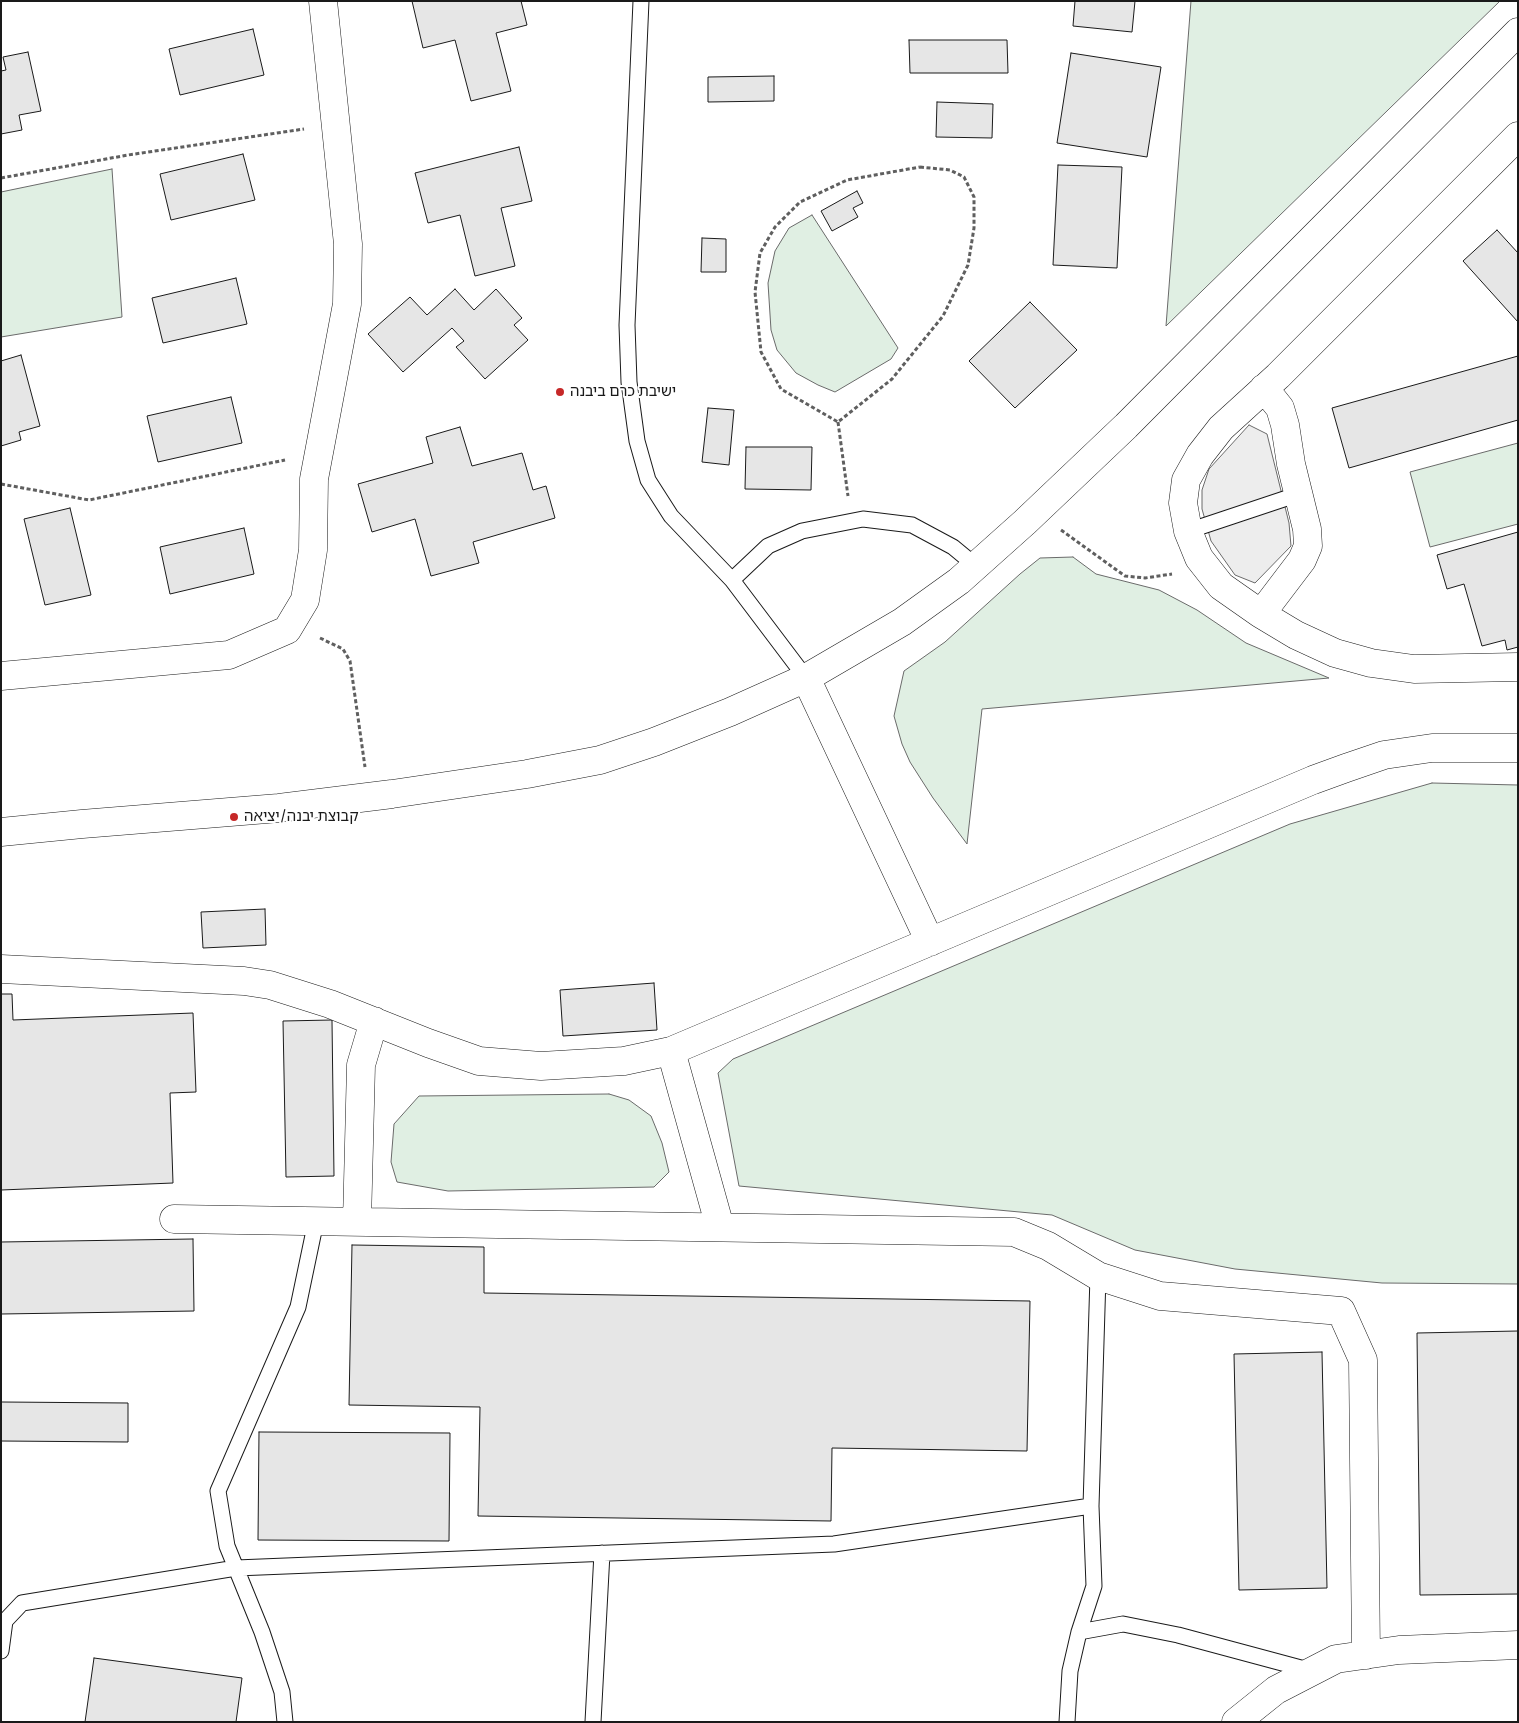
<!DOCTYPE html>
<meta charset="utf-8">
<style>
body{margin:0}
#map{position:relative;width:1519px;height:1723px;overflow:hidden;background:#fff;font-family:"Fira Sans Condensed",sans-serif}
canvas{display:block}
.frame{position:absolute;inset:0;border:2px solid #1a1a1a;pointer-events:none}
</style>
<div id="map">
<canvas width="1519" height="1723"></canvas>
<div class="frame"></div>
</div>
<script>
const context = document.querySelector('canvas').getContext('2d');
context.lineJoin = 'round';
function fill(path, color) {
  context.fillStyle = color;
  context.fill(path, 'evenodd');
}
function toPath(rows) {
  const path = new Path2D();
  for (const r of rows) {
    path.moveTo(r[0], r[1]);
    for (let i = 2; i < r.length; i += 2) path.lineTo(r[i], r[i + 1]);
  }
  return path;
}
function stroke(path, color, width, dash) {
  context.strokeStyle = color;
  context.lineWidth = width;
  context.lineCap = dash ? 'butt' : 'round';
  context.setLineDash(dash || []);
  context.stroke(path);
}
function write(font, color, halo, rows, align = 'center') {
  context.font = font + ' "Fira Sans Condensed","Noto Sans Hebrew",sans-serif';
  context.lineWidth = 4;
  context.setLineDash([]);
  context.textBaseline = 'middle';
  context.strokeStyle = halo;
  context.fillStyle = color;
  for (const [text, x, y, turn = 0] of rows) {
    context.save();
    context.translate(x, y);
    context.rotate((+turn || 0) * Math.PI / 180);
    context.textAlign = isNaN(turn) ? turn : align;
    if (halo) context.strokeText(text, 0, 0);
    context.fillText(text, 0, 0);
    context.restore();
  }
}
const green = toPath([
 [1191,1,1500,1,1166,326,1191,1],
 [112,169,122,317,1,337,1,192,112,169],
 [812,215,898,348,891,359,835,392,818,385,796,373,777,350,771,330,768,283,775,251,789,228,812,215],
 [1518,443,1518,524,1430,547,1410,472,1518,443],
 [1073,557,1096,574,1159,590,1197,610,1246,643,1329,678,982,709,967,844,933,798,910,762,902,744,894,716,904,671,945,642,1020,574,1040,558,1073,557],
 [1432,783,1518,785,1518,1284,1382,1283,1235,1269,1135,1250,1052,1215,739,1186,718,1073,733,1059,1290,824,1432,783],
 [609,1094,629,1100,651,1116,662,1143,669,1172,654,1187,448,1191,397,1182,391,1162,394,1124,419,1096,609,1094]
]);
const parking = toPath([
 [1249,425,1267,434,1289,523,1291,546,1255,583,1235,575,1211,541,1202,509,1202,490,1209,469,1249,425]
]);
const building = toPath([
 [412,1,521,1,527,25,496,33,511,91,471,101,455,40,423,48,412,1],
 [1075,1,1135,1,1132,32,1073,26,1075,1],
 [253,29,264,75,180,95,169,49,253,29],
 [909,40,1007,40,1008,73,910,73,909,40],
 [28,52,41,111,19,115,22,130,1,134,1,71,6,70,3,57,28,52],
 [1071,53,1161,67,1147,157,1057,143,1071,53],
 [774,76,774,101,708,102,708,77,774,76],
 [937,102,993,104,992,138,936,137,937,102],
 [519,147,532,201,501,208,515,266,475,276,460,215,428,223,415,173,519,147],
 [243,154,255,200,171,220,160,174,243,154],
 [1058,165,1122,167,1117,268,1053,265,1058,165],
 [857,191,863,203,853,208,858,217,832,231,821,211,857,191],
 [1497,230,1518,253,1518,322,1463,261,1497,230],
 [702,238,726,239,726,272,701,272,702,238],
 [236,278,247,324,163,343,152,298,236,278],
 [455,289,474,310,496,289,522,318,514,325,528,340,485,379,456,347,464,341,452,328,403,372,368,334,410,297,427,315,455,289],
 [1030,302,1077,350,1015,408,969,361,1030,302],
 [21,355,40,426,19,432,21,440,1,446,1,361,21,355],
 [1518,356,1518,420,1349,468,1332,408,1518,356],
 [231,397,242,443,158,462,147,416,231,397],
 [708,408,734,410,729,465,702,462,708,408],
 [460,427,472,466,522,453,533,490,546,486,555,518,473,542,479,563,431,576,415,519,372,532,358,484,433,463,426,437,460,427],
 [746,447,812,447,811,490,745,489,746,447],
 [70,508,91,595,45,605,24,519,70,508],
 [244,528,254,574,170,594,160,547,244,528],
 [1518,532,1518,647,1507,650,1505,640,1482,646,1464,584,1447,589,1437,555,1518,532],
 [265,909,266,945,203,948,201,912,265,909],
 [654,983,657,1030,563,1036,560,990,654,983],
 [1,994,12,994,13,1020,193,1013,196,1092,170,1093,173,1183,1,1190,1,994],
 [332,1020,334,1176,286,1177,283,1021,332,1020],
 [193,1239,194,1311,1,1314,1,1242,193,1239],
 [352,1245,484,1247,484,1293,1030,1301,1027,1451,832,1448,831,1521,478,1516,480,1407,349,1405,352,1245],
 [1518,1331,1518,1594,1420,1595,1417,1333,1518,1331],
 [1322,1352,1327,1588,1239,1590,1234,1354,1322,1352],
 [1,1402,128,1403,128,1442,1,1441,1,1402],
 [259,1432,450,1433,449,1541,258,1540,259,1432],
 [94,1658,242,1678,236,1722,85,1722,94,1658]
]);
const path = toPath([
 [920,167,950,170,964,177,974,197,974,228,968,265,943,316,892,379,838,422,781,389,761,352,755,292,760,253,775,227,800,202,847,180,920,167],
 [1,178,128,155,304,129],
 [838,422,848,496],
 [1,484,89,500,285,460],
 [1061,530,1125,576,1145,578,1172,574],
 [320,638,343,649,350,661,365,767]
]);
const lane = toPath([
 [641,1,627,325,629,382,637,441,648,480,671,516,732,580,806,678],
 [1188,531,1299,494],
 [732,580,768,546,802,531,863,519,912,525,953,547,976,566],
 [1079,1632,1123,1624,1178,1635,1312,1671],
 [1,1651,5,1621,22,1603,236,1568,834,1544,1091,1506],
 [285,1722,282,1692,262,1632,227,1546,218,1491,298,1307,316,1221],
 [593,1722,602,1553],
 [1067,1722,1070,1671,1079,1632,1094,1586,1091,1506,1098,1276]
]);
const street = toPath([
 [1518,136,1278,376,1221,428,1200,455,1186,480,1183,503,1188,531,1199,558,1221,586,1261,614,1296,635,1335,653,1371,663,1414,669,1518,667],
 [1261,614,1302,560,1308,546,1307,529,1291,464,1285,425,1280,408,1264,388],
 [1,676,229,655,287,630,305,600,313,550,314,479,347,304,348,244,323,1],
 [806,678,930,942],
 [1,969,244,981,270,985,330,1004,428,1043,479,1061,541,1066,624,1061,671,1051,1313,780,1346,768,1384,755,1432,748,1518,748],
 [671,1051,720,1227],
 [174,1219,1014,1232,1048,1246,1098,1276,1160,1296,1341,1311,1363,1360,1366,1655],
 [357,1222,361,1065,374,1021],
 [1236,1722,1276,1690,1336,1659,1399,1650,1518,1645]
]);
const secondary = toPath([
 [1,832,82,824,279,808,392,794,527,774,600,760,654,742,730,712,806,678,902,622,959,581,1025,522,1126,426,1518,32]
]);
const markers = [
 [560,392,5,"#c62828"],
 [234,817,5,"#c62828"]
];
const poiNames = [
 ["ישיבת כרם ביבנה",570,392],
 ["קבוצת יבנה/יציאה",244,817]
];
fill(green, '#e0efe3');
stroke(green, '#6a6a6a', 1);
fill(parking, '#ededed');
stroke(parking, '#6a6a6a', 1);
fill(building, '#e6e6e6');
stroke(building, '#1a1a1a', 1);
stroke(lane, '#1a1a1a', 17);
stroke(street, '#1a1a1a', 29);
stroke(secondary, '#1a1a1a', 29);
stroke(path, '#5f5f5f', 3, [4, 2.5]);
stroke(lane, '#fff', 15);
stroke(street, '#fff', 28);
stroke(secondary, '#fff', 28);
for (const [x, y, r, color] of markers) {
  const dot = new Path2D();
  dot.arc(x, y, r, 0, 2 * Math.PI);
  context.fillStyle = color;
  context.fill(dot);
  stroke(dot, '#fff', 2);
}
write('15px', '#1a1a1a', '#fff', poiNames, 'left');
</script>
